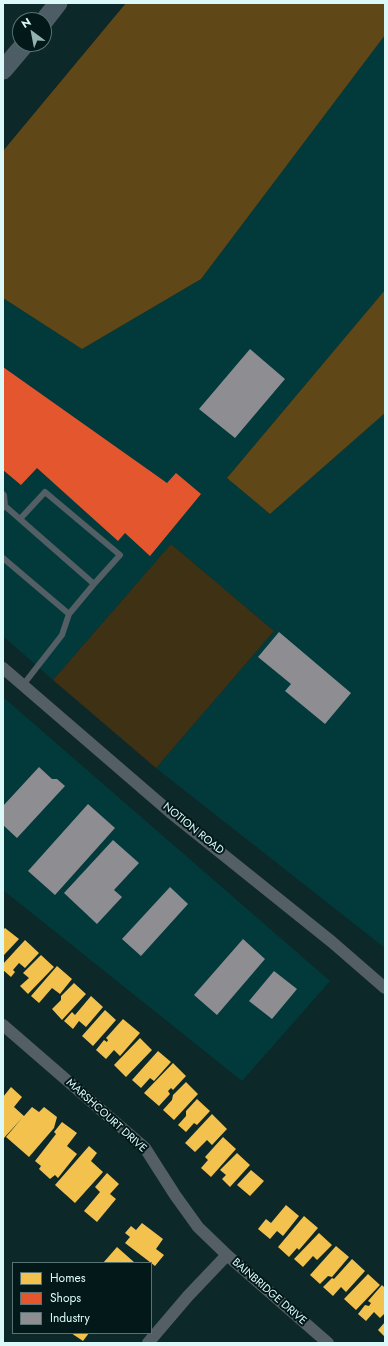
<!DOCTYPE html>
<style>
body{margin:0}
#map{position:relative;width:388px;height:1346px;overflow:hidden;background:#0d2829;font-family:Jost,sans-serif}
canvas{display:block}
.frame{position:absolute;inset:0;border:4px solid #dcf9f9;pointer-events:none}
.legend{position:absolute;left:12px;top:1262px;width:140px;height:72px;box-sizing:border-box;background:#021819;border:1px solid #597273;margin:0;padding:5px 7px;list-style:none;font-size:12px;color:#dcf9f9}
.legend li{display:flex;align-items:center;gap:8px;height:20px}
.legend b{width:20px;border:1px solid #597273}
.north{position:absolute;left:12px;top:12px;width:40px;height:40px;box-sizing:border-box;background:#021819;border:1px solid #597273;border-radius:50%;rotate:328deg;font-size:11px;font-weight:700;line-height:16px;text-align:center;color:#dcf9f9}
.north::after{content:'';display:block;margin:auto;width:14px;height:18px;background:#94b0b0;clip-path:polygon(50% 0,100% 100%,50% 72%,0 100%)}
</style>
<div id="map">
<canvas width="388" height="1346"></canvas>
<div class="frame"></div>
<ul class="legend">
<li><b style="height:11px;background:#f2c14e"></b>Homes</li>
<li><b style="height:11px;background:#e4572e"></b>Shops</li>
<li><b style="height:11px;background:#8d8d92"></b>Industry</li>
</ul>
<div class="north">N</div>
</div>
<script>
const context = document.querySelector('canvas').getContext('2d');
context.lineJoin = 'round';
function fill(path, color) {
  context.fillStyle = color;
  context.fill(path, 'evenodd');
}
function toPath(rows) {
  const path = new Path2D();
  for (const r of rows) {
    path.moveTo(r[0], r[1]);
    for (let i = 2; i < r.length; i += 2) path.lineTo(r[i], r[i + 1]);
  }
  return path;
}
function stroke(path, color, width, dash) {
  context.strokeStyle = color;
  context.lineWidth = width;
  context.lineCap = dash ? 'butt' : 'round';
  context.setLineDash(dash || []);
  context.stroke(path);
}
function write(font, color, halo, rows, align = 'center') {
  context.font = font + ' Jost,sans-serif';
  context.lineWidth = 4;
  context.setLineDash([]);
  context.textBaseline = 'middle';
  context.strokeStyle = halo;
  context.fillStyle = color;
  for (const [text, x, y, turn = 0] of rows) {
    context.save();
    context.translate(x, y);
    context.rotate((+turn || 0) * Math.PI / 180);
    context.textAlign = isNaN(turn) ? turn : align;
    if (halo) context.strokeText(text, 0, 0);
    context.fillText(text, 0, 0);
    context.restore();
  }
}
const built = toPath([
 [385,35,385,290,227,478,270,514,385,413,385,948,156,768,274,631,171,544,53,680,3,636,3,298,82,349,201,279],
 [3,697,330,981,242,1081,3,890]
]);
const green = toPath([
 [171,544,274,631,156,768,53,680]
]);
const forest = toPath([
 [126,3,385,3,385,35,201,279,82,349,3,298,3,151],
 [385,290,385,413,270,514,227,478]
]);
const homes = toPath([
 [5,928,19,939,4,955,3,954,3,930],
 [25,940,39,953,25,968,19,963,13,970,15,972,11,977,3,970,3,964],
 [41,955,54,967,28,994,20,986,29,978,23,973],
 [57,966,72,979,60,994,52,988,39,1003,31,996],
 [74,983,86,994,62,1020,52,1009,61,1000,61,996],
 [91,996,103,1007,86,1027,79,1021,73,1029,64,1021,72,1012,75,1015],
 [105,1010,116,1020,93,1046,82,1036],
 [123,1019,140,1033,120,1056,114,1050,106,1059,96,1050,104,1040,107,1042,108,1040,106,1038],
 [140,1038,152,1050,126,1077,114,1065],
 [158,1051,171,1062,154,1081,150,1078,141,1088,132,1080],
 [173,1063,186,1076,173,1090,171,1088,168,1091,170,1094,159,1106,144,1093],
 [186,1082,198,1094,174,1120,163,1110,172,1100,173,1095],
 [11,1087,22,1097,14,1107,24,1116,32,1107,39,1112,44,1107,57,1117,54,1128,29,1157,6,1137,22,1118,4,1138,3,1138,3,1097],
 [197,1099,210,1111,197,1125,194,1123,186,1132,178,1125,186,1116,186,1111],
 [212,1114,227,1129,212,1145,207,1140,195,1152,185,1143],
 [62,1122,77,1133,67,1146,77,1154,58,1178,55,1175,50,1179,39,1169,41,1166,35,1161,56,1134,54,1132],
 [223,1137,236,1149,211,1177,201,1168,208,1160,205,1157],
 [89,1146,97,1153,91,1161,103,1172,75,1203,55,1185],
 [237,1153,250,1165,230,1187,222,1179,226,1175,220,1170],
 [251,1170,264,1181,250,1196,237,1185],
 [107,1173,119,1184,110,1194,116,1199,97,1222,84,1211,100,1192,95,1187],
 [286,1205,299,1216,283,1236,277,1231,270,1239,258,1229,266,1219,271,1223],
 [304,1216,318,1228,299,1250,297,1248,289,1257,278,1247],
 [142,1223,163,1239,156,1249,164,1255,155,1266,125,1243,130,1237,125,1233,131,1226,136,1230],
 [319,1233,332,1245,317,1260,313,1256,303,1267,294,1259],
 [336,1246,349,1257,332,1277,328,1276,320,1284,310,1275],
 [117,1247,135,1263,103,1263],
 [352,1259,365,1271,346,1292,341,1287,333,1296,323,1287,332,1278,334,1279],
 [368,1274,380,1285,356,1310,344,1299],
 [382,1285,385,1288,385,1313,380,1318,374,1312,366,1321,358,1314,365,1305,369,1306,371,1303,368,1301],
 [385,1322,385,1337,378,1330],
 [71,1333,89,1333,83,1341]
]);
const shops = toPath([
 [3,367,167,483,176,473,201,494,150,556,125,533,118,541,37,468,21,485,3,470]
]);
const industry = toPath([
 [250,349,285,379,235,438,199,409],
 [279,632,351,693,325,724,285,691,291,684,258,657],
 [39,767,52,779,57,779,65,786,17,838,3,825,3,806],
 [88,804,115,828,55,895,28,871],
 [113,840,139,863,114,890,122,897,97,924,64,893],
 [170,887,188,904,141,956,122,939],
 [243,939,265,959,217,1015,194,995],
 [274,971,297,989,272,1019,249,1001]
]);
const lane = toPath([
 [3,494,4,495,5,506],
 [3,508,5,506,94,584,69,614,3,558],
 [20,519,45,492,120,555,94,584],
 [23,685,62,635,69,614]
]);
const street = toPath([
 [3,668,170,812,332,942,385,988],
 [3,1025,145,1148,175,1195,198,1227,227,1255],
 [148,1343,188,1296,227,1255,328,1343]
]);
const primary = toPath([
 [44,21,58,3],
 [3,70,25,44]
]);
const streetNames = [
 ["NOTION ROAD",193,829,39],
 ["MARSHCOURT DRIVE",106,1116,42],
 ["BAINBRIDGE DRIVE",269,1292,41]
];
fill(built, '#023a3b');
fill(green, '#3f3113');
fill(forest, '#5f4717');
fill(homes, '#f2c14e');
fill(shops, '#e4572e');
fill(industry, '#8d8d92');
stroke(lane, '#545e65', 6);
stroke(street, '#545e65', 12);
stroke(primary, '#4d5d65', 19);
write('11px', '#dcf9f9', '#021819', streetNames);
</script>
